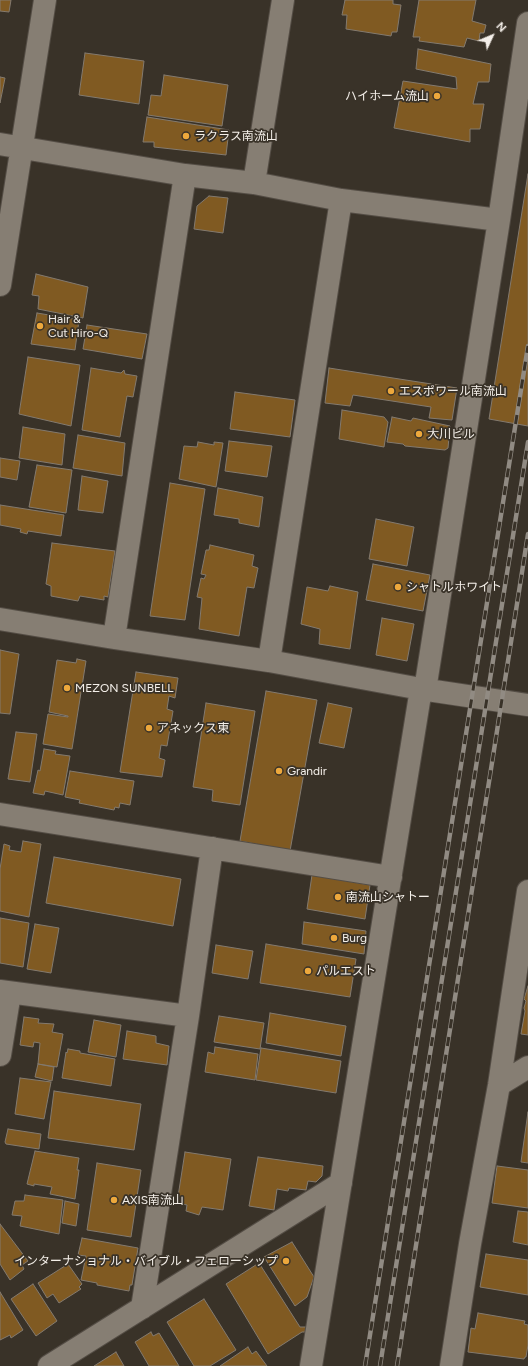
<!DOCTYPE html>
<meta charset="utf-8">
<style>
body{margin:0}
#map{position:relative;width:528px;height:1366px;overflow:hidden;background:#393228;font-family:Figtree,sans-serif}
canvas{display:block}
.north{position:absolute;left:472px;top:16px;width:40px;height:40px;-webkit-text-stroke:3px #393228;paint-order:stroke;rotate:46deg;font-size:11px;font-weight:700;line-height:16px;text-align:center;color:#f4efe9}
.north::after{content:'';display:block;margin:auto;width:14px;height:18px;background:#f4efe9;clip-path:polygon(50% 0,100% 100%,50% 72%,0 100%)}
</style>
<div id="map">
<canvas width="528" height="1366"></canvas>
<div class="north">N</div>
</div>
<script>
const context = document.querySelector('canvas').getContext('2d');
context.lineJoin = 'round';
function fill(path, color) {
  context.fillStyle = color;
  context.fill(path, 'evenodd');
}
function toPath(rows) {
  const path = new Path2D();
  for (const r of rows) {
    path.moveTo(r[0], r[1]);
    for (let i = 2; i < r.length; i += 2) path.lineTo(r[i], r[i + 1]);
  }
  return path;
}
function stroke(path, color, width, dash) {
  context.strokeStyle = color;
  context.lineWidth = width;
  context.lineCap = dash ? 'butt' : 'round';
  context.setLineDash(dash || []);
  context.stroke(path);
}
function write(font, color, halo, rows, align = 'center') {
  context.font = font + ' Figtree,"Noto Sans JP",sans-serif';
  context.lineWidth = 3.5;
  context.setLineDash([]);
  context.textBaseline = 'middle';
  context.strokeStyle = halo;
  context.fillStyle = color;
  for (const [text, x, y, turn = 0] of rows) {
    context.save();
    context.translate(x, y);
    context.rotate((+turn || 0) * Math.PI / 180);
    context.textAlign = isNaN(turn) ? turn : align;
    if (halo) context.strokeText(text, 0, 0);
    context.fillText(text, 0, 0);
    context.restore();
  }
}
const building = toPath([
 [0,0,11,0,9,12,0,11,0,0],
 [345,0,393,0,393,4,401,5,397,32,392,32,391,36,346,29,347,15,342,15,345,0],
 [419,0,476,0,472,21,486,25,484,33,480,33,479,41,467,38,464,47,419,41,420,37,413,37,419,0],
 [418,49,491,64,489,82,478,82,473,104,484,104,480,129,470,129,470,142,394,128,403,81,457,89,456,77,416,69,418,49],
 [85,53,144,61,139,104,79,95,85,53],
 [164,75,228,85,222,126,148,115,151,95,161,96,164,75],
 [0,77,5,78,0,103,0,77],
 [147,117,229,130,226,155,154,147,154,142,143,142,147,117],
 [528,174,528,426,489,419,528,174],
 [209,196,228,198,223,233,194,229,197,206,209,196],
 [36,274,88,287,83,318,38,309,39,296,32,295,36,274],
 [37,313,79,320,75,350,31,344,37,313],
 [87,325,147,334,142,359,83,349,87,325],
 [28,357,80,365,71,426,19,414,28,357],
 [91,368,121,373,124,370,125,374,137,376,133,397,127,396,120,437,82,430,91,368],
 [329,368,457,388,452,420,429,418,431,407,353,395,350,406,325,403,329,368],
 [235,392,295,400,290,437,230,429,235,392],
 [342,410,384,417,388,422,384,447,339,439,342,410],
 [392,417,411,421,413,418,450,426,448,448,445,450,405,446,403,444,387,442,392,417],
 [23,427,65,434,62,465,19,458,23,427],
 [78,435,125,443,122,476,73,468,78,435],
 [229,441,272,446,267,477,225,471,229,441],
 [198,442,214,445,214,442,223,443,216,487,179,479,184,446,197,447,198,442],
 [0,458,20,461,17,480,0,477,0,458],
 [37,465,72,470,66,513,29,507,37,465],
 [82,476,108,481,103,513,78,510,82,476],
 [170,483,205,489,185,620,150,616,170,483],
 [218,488,263,497,259,527,239,523,239,519,214,515,218,488],
 [0,505,64,515,61,536,28,531,27,534,20,532,21,529,0,525,0,505],
 [376,519,414,527,407,566,369,559,376,519],
 [52,543,115,551,108,597,104,596,104,600,80,596,78,601,51,596,51,586,46,584,52,543],
 [210,545,254,555,252,566,258,568,254,588,247,587,239,636,199,629,202,598,197,597,201,578,204,579,206,575,201,574,206,550,209,550,210,545],
 [373,564,430,575,423,611,366,600,373,564],
 [330,586,358,592,350,649,319,644,320,629,301,624,307,587,328,591,330,586],
 [382,618,414,624,407,661,376,655,382,618],
 [0,650,19,654,10,714,0,713,0,650],
 [77,659,86,661,72,749,43,744,48,714,68,717,68,716,49,712,57,660,76,663,77,659],
 [136,672,178,678,175,698,169,696,167,709,173,711,167,746,161,745,159,758,165,760,162,777,120,772,136,672],
 [266,691,317,700,290,851,240,841,266,691],
 [206,703,255,711,240,805,212,801,213,790,193,787,206,703],
 [328,703,352,708,344,748,319,743,328,703],
 [16,732,37,734,30,782,8,779,16,732],
 [44,749,56,751,55,754,70,756,63,795,45,791,44,795,33,793,38,770,40,771,44,749],
 [70,771,134,781,130,805,120,803,119,808,115,807,114,810,79,803,80,800,65,797,70,771],
 [23,841,41,844,29,917,0,911,0,869,4,844,10,846,9,850,21,852,23,841],
 [54,857,181,879,173,926,46,903,54,857],
 [312,875,370,885,365,919,307,909,312,875],
 [0,918,29,923,23,967,0,963,0,918],
 [304,922,366,931,364,954,302,944,304,922],
 [35,924,59,928,51,973,27,969,35,924],
 [266,944,356,959,350,997,260,983,266,944],
 [216,945,253,951,248,979,212,973,216,945],
 [528,986,528,1035,521,1034,525,1011,524,1008,526,1001,524,999,528,986],
 [270,1013,346,1026,341,1056,266,1043,270,1013],
 [219,1016,264,1023,260,1049,214,1042,219,1016],
 [24,1017,39,1019,38,1023,54,1024,52,1032,63,1034,57,1067,38,1064,40,1043,34,1042,33,1047,20,1045,24,1017],
 [94,1020,121,1025,116,1057,88,1052,94,1020],
 [127,1031,156,1036,156,1043,169,1046,167,1065,123,1059,127,1031],
 [215,1047,258,1054,255,1080,205,1072,208,1052,214,1054,215,1047],
 [261,1048,341,1061,336,1093,256,1080,261,1048],
 [68,1049,80,1051,80,1053,115,1059,111,1086,62,1078,66,1052,67,1053,68,1049],
 [38,1064,54,1067,52,1081,35,1077,38,1064],
 [20,1078,51,1082,44,1119,15,1114,20,1078],
 [54,1091,141,1104,134,1150,48,1138,54,1091],
 [528,1112,528,1163,521,1162,528,1112],
 [8,1129,41,1134,39,1149,6,1144,5,1142,8,1129],
 [35,1151,79,1158,77,1170,79,1170,75,1199,50,1194,52,1187,34,1184,34,1186,27,1184,35,1151],
 [185,1152,231,1159,223,1210,202,1207,199,1215,186,1211,187,1205,177,1203,185,1152],
 [258,1157,323,1166,322,1176,316,1182,308,1181,306,1190,289,1188,288,1191,277,1189,274,1210,249,1206,258,1157],
 [97,1163,141,1170,131,1237,87,1230,97,1163],
 [497,1166,528,1170,528,1208,492,1203,497,1166],
 [25,1195,63,1200,59,1234,20,1226,22,1216,12,1215,15,1201,24,1201,25,1195],
 [65,1201,79,1204,76,1226,62,1223,65,1201],
 [518,1211,528,1212,528,1245,513,1242,518,1211],
 [0,1224,28,1261,22,1265,24,1269,10,1280,0,1264,0,1224],
 [82,1238,138,1248,132,1285,130,1285,129,1291,97,1285,97,1283,81,1280,86,1256,78,1255,82,1238],
 [292,1242,314,1277,307,1297,295,1306,264,1257,292,1242],
 [486,1254,528,1260,528,1295,480,1287,486,1254],
 [259,1263,300,1327,306,1327,305,1332,302,1332,268,1354,226,1284,259,1263],
 [68,1264,82,1284,79,1287,81,1289,59,1303,53,1294,47,1298,38,1283,68,1264],
 [33,1284,57,1321,36,1336,11,1299,33,1284],
 [0,1292,23,1330,11,1338,10,1335,0,1340,0,1292],
 [204,1299,236,1350,210,1366,194,1366,167,1322,204,1299],
 [478,1313,525,1321,524,1324,528,1325,528,1345,526,1357,525,1357,524,1359,468,1352,471,1328,475,1329,478,1313],
 [151,1332,153,1336,159,1333,179,1366,149,1366,135,1342,151,1332],
 [248,1347,252,1354,256,1351,267,1366,220,1366,248,1347],
 [116,1352,124,1366,94,1366,116,1352]
]);
const minor = toPath([
 [0,144,185,175,254,183,341,200,499,220],
 [254,183,283,0],
 [0,285,45,0],
 [0,619,114,638,269,661,421,689,528,705],
 [114,638,185,175],
 [269,661,341,200],
 [425,690,499,220,528,23],
 [0,814,391,877],
 [0,991,188,1016],
 [0,1055,10,993],
 [499,1085,528,1067],
 [142,1308,188,1016,212,848],
 [49,1366,341,1183],
 [311,1366,421,689],
 [451,1366,470,1244,499,1085,528,891]
]);
const rail = toPath([
 [365,1366,528,346],
 [380,1366,528,442],
 [397,1366,528,534]
]);
const markers = [
 [437,96,4,"#eda83c"],
 [186,136,4,"#eda83c"],
 [40,326,4,"#eda83c"],
 [391,391,4,"#eda83c"],
 [419,434,4,"#eda83c"],
 [398,587,4,"#eda83c"],
 [67,688,4,"#eda83c"],
 [149,728,4,"#eda83c"],
 [279,771,4,"#eda83c"],
 [338,897,4,"#eda83c"],
 [334,938,4,"#eda83c"],
 [308,971,4,"#eda83c"],
 [114,1200,4,"#eda83c"],
 [286,1261,4,"#eda83c"]
];
const poiNames = [
 ["ハイホーム流山",429,96,"right"],
 ["ラクラス南流山",194,136],
 ["Hair &",48,319],
 ["Cut Hiro-Q",48,333],
 ["エスポワール南流山",399,391],
 ["大川ビル",427,434],
 ["シャトルホワイト",406,587],
 ["MEZON SUNBELL",75,688],
 ["アネックス東",157,728],
 ["Grandir",287,771],
 ["南流山シャトー",346,897],
 ["Burg",342,938],
 ["パルエスト",316,971],
 ["AXIS南流山",122,1200],
 ["インターナショナル・バイブル・フェローシップ",278,1261,"right"]
];
fill(building, '#805a22');
stroke(building, '#837a6f', 1);
stroke(minor, '#544d45', 24);
stroke(minor, '#867e73', 22);
stroke(rail, '#918b83', 4.5);
stroke(rail, '#393228', 3, [9]);
for (const [x, y, r, color] of markers) {
  const dot = new Path2D();
  dot.arc(x, y, r, 0, 2 * Math.PI);
  context.fillStyle = color;
  context.fill(dot);
  stroke(dot, '#393228', 1.5);
}
write('12px', '#f4efe9', '#393228', poiNames, 'left');
</script>
